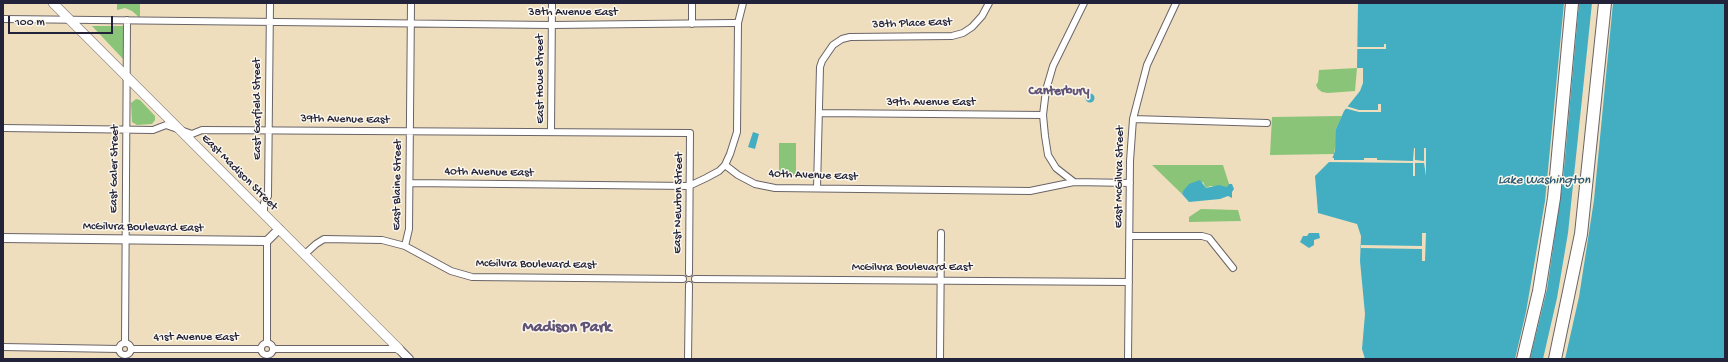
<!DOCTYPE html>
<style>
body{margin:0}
#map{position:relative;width:1728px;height:362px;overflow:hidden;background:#efdebd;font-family:"Gochi Hand",sans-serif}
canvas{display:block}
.frame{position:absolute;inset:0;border:4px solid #22223b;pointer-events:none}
.scale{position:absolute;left:8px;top:16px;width:105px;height:18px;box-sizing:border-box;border:2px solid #22223b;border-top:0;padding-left:5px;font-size:12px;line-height:14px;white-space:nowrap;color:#22223b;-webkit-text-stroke:3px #fbf7ec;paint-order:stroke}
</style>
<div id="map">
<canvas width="1728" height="362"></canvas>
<div class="frame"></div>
<div class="scale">100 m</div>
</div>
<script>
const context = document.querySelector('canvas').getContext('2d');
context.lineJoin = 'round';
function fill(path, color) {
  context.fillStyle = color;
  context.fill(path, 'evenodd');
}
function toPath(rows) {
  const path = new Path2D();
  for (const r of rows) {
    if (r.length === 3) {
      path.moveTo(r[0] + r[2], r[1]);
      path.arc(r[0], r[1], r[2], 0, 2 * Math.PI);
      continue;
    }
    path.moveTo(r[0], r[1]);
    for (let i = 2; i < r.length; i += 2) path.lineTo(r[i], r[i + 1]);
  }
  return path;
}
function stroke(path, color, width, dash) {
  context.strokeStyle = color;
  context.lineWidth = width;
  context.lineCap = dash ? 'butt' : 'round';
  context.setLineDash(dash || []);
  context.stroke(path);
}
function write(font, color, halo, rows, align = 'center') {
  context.font = font + ' "Gochi Hand",sans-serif';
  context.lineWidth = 3;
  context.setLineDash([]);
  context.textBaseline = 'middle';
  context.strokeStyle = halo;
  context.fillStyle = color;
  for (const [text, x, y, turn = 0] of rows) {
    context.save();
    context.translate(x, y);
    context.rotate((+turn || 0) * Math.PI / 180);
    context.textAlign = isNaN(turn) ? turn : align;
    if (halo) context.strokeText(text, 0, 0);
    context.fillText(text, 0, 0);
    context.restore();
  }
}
const green = toPath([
 [117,3,140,3,140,18,132,11,125,8,117,10],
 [92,26,123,26,124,60],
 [1357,68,1355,91,1328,93,1322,92,1318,89,1316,85,1318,82,1319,70],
 [136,99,140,100,155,116,155,120,152,124,137,125,132,122,131,103],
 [1342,116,1336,129,1337,136,1334,154,1270,155,1272,117],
 [779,143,796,143,796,176,779,176],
 [1152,165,1223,165,1229,184,1228,187,1210,186,1206,188,1203,182,1183,191,1182,194],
 [1201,209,1238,210,1241,221,1189,222,1189,217]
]);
const water = toPath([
 [1358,3,1725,3,1725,359,1365,359,1362,349,1365,314,1360,261,1361,236,1357,224,1318,213,1315,176,1332,159,1335,151,1336,129,1344,111,1360,91,1363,83,1363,68,1357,68],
 [1090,98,4.5],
 [753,132,759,134,755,149,748,147],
 [1200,180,1206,188,1219,185,1227,187,1229,184,1232,184,1234,189,1232,192,1232,198,1228,196,1220,199,1189,202,1182,194,1183,191,1189,184],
 [1309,233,1319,233,1320,238,1314,240,1314,245,1309,248,1300,242,1303,236,1307,236]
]);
const pier = toPath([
 [1564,3,1579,3,1563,180,1547,289,1530,359,1515,359,1526,312,1545,201],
 [1592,3,1613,3,1594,200,1579,297,1565,359,1543,359,1557,298,1568,233],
 [1384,44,1386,44,1386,49,1355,49,1355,47,1384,47],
 [1378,104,1381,104,1381,112,1359,112,1344,108,1346,106,1359,110,1378,110],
 [1414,148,1415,148,1415,160,1424,161,1424,148,1426,148,1426,176,1424,163,1415,163,1415,176,1413,176,1413,163,1327,162,1330,158,1334,158,1334,160,1364,160,1364,158,1377,158,1377,160,1413,161],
 [1422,233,1426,233,1425,261,1422,261,1422,249,1361,248,1361,245,1422,246]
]);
const minor = toPath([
 [692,3,692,24],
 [3,19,552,25,733,23,738,23,743,3],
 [819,113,1043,115],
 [1133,119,1267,123],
 [3,128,153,130,166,125,192,134,202,130,690,133,689,273],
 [551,131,552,3],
 [725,165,738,175,755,184,775,188,1030,191,1074,182,1130,183],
 [1074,182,1056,168,1048,155,1045,136,1043,115,1046,90,1053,66,1084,3],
 [410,183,689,186,706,178,719,171,725,165,730,154,737,132,738,23],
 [817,188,820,67,822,61,833,45,842,39,850,37,952,36,963,33,972,27,982,16,989,3],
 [264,214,264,203,268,196,270,3],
 [1130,236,1202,236,1209,238,1233,268],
 [267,241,267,343],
 [405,246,409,229,411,3],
 [305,254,316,244,324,239,382,240,405,246,451,271,472,277,683,279],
 [695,279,1129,282],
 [125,343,127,20],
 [125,349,6],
 [267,349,6],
 [3,347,119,349],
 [131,349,261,349],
 [273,349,399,349],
 [688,359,689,285],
 [940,359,941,233],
 [1128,359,1130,161,1133,119,1147,65,1176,3]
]);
const tertiary = toPath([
 [3,238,267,241,279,229],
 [399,349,409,359]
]);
const secondary = toPath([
 [53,3,399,349]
]);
const motorway = toPath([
 [1523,359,1539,291,1554,198,1572,3],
 [1555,359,1581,234,1605,3]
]);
const streetNames = [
 ["38th Avenue East",573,13],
 ["38th Place East",912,24,-2],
 ["East Howe Street",541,79,-90],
 ["39th Avenue East",931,103],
 ["East Garfield Street",258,109,-90],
 ["39th Avenue East",345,120,1],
 ["East Galer Street",115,169,-89],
 ["East Madison Street",239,173,45],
 ["40th Avenue East",489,173,1],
 ["40th Avenue East",813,176,2],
 ["East McGilvra Street",1120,177,-89],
 ["East Blaine Street",398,185,-89],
 ["East Newton Street",679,203,-89],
 ["McGilvra Boulevard East",143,228,1],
 ["McGilvra Boulevard East",536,265,1],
 ["McGilvra Boulevard East",912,268],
 ["41st Avenue East",196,338]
];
const neighbourhoodNames = [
 ["Canterbury",1059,92]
];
const waterNames = [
 ["Lake Washington",1544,181]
];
const districtNames = [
 ["Madison Park",567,329]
];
fill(green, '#89c479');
fill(water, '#43aec2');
fill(pier, '#efdebd');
stroke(minor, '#6a6468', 8);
stroke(tertiary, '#6a6468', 10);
stroke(secondary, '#6a6468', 10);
stroke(motorway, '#6a6468', 14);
stroke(minor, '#fff', 6);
stroke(tertiary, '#fff', 8);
stroke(secondary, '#fff', 9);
stroke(motorway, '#fff', 12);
write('12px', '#22223b', '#fbf7ec', streetNames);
write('bold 13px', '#605377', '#fbf7ec', neighbourhoodNames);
write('italic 13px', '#2f5a71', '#fbf7ec', waterNames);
write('bold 16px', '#605377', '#fbf7ec', districtNames);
</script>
